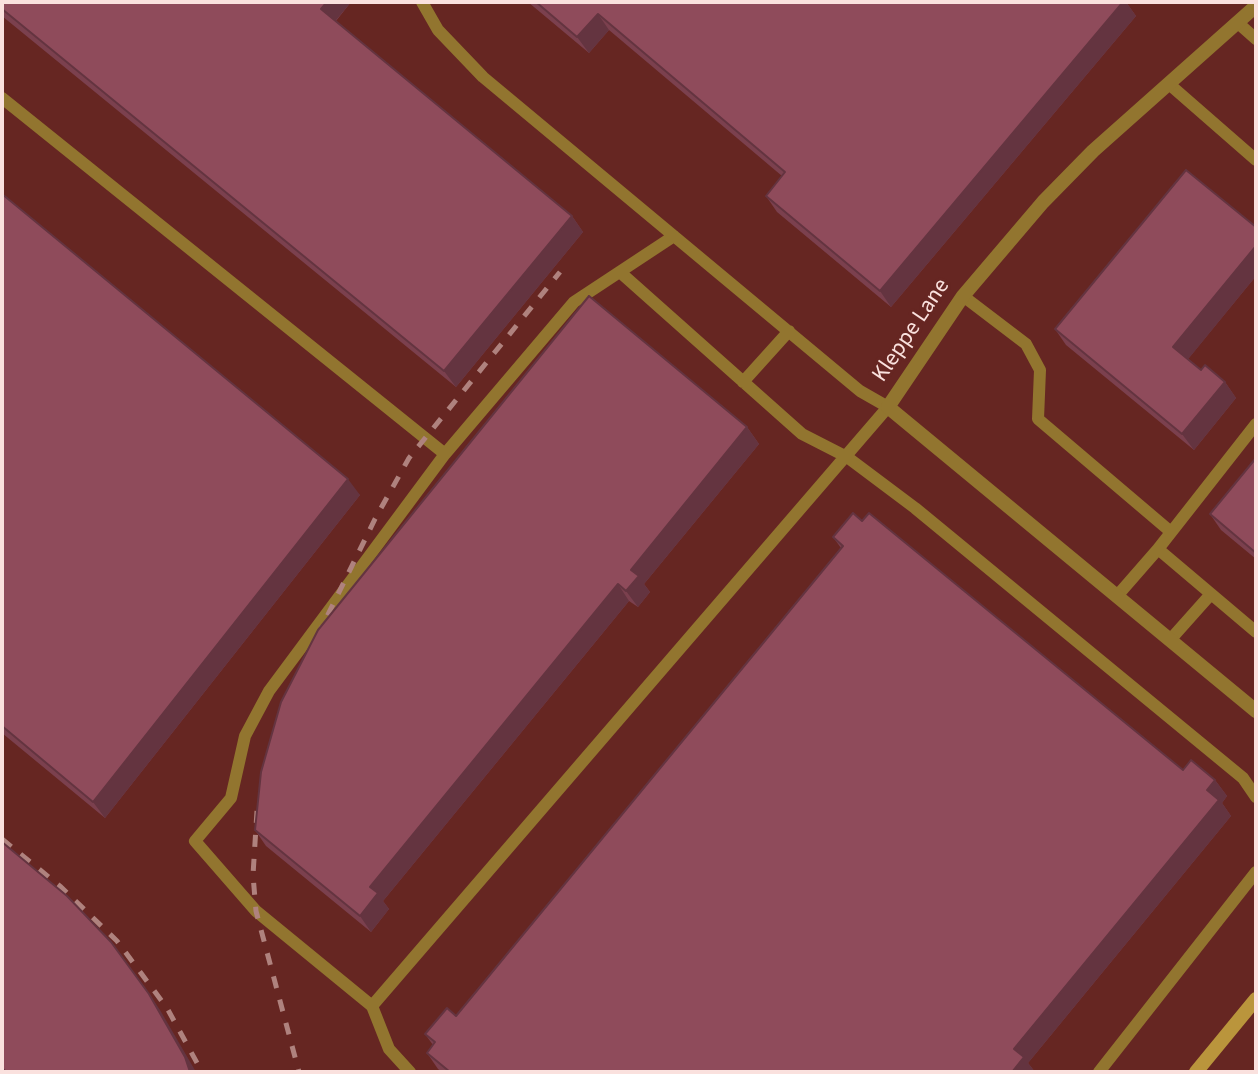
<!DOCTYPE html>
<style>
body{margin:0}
#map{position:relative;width:1258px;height:1074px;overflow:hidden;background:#662622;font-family:"Source Sans 3",sans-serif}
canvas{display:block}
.frame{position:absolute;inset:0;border:4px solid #fae1de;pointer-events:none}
</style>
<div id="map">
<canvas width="1258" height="1074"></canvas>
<div class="frame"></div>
</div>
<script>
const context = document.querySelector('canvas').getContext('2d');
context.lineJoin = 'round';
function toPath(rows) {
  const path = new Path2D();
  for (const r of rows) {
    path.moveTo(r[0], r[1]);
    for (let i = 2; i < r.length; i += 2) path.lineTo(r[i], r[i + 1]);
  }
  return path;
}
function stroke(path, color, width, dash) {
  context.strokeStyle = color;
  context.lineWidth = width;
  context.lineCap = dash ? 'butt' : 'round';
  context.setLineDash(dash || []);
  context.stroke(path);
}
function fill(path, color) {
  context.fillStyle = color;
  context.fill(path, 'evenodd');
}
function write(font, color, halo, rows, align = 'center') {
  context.font = font + ' "Source Sans 3",sans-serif';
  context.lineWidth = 6;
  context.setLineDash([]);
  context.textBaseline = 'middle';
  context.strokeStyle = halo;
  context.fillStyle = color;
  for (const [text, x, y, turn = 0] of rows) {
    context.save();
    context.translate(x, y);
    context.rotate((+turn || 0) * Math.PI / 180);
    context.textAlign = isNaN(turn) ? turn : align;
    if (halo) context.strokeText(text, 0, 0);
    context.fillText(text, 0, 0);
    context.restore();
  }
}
const lane = toPath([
 [422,2,438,30,483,77,860,391,888,407,372,1006,256,911,195,841,231,798,245,736,269,691,445,454],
 [1238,23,1256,39],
 [1169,84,1256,160],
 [2,98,445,454,574,302,674,236],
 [621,273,802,434,847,457,915,508,1243,778,1256,797],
 [963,296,1026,344,1040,370,1038,419,1171,532],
 [743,382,789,331],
 [1256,424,1158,549,1256,632],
 [1117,596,1158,549],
 [1170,640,1211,594],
 [372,1006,389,1049,410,1072],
 [1099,1072,1256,872]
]);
const street = toPath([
 [1256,6,1093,151,1043,202,963,296,888,407,1256,711]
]);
const secondary = toPath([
 [1196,1072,1256,999]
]);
const rail = toPath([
 [317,637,375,519,409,458,560,272],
 [257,811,253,875,256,911,299,1072],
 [2,839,61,887,117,941,167,1008,202,1072]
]);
const wall = toPath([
 [2,2,351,2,336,21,572,216,583,232,456,387,2,16],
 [528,2,1126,2,1136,16,891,307,777,212,766,196,782,176,609,30,589,53],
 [2,194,360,495,105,818,2,733],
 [1256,227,1256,276,1188,359,1201,370,1225,382,1236,398,1194,450,1066,345,1055,329],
 [747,427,759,444,644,584,650,592,638,607,629,601,383,901,389,909,371,932,266,846,255,830],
 [1256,458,1256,559,1221,530,1210,514],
 [833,537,1183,770,1215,780,1227,796,1222,803,1231,816,1028,1063,1035,1072,442,1072,438,1069,427,1053,433,1045,425,1034,456,1016,841,548]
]);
const shadedWall = toPath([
 [327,2,351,2,332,25,321,9],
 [1123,2,1126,2,1136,16,891,307,880,291],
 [598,14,609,30,589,53,577,37],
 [572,216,583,232,456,387,444,371],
 [1256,246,1256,276,1185,363,1173,347],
 [1225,382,1236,398,1194,450,1182,434],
 [747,427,759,444,644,584,650,592,638,607,626,591,631,570],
 [348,479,360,495,105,818,93,802],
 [618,584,629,601,383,901,389,909,371,932,360,916,370,887],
 [1215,780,1227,796,1222,803,1231,816,1028,1063,1035,1072,1012,1072,1014,1049],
 [149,994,160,1010,196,1072,190,1072]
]);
const building = toPath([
 [2,2,327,2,321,9,572,216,444,371,2,9,2,2],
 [536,2,1123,2,880,291,766,196,785,172,598,14,577,37,536,2],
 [1186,170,1256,227,1256,246,1173,347,1201,370,1205,365,1225,382,1182,434,1055,329,1186,170],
 [2,194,348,479,93,802,2,726,2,194],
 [589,296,747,427,631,570,639,576,626,591,618,584,370,887,378,893,360,916,255,830,261,772,281,702,318,630,589,296],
 [1256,458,1256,553,1210,514,1256,458],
 [853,513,862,521,869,513,1183,770,1191,760,1215,780,1207,790,1219,800,1014,1049,1024,1057,1012,1072,450,1072,427,1053,435,1042,425,1034,447,1008,456,1016,843,546,833,537,853,513],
 [2,842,67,896,111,942,149,994,185,1057,190,1072,6,1072,2,1068,2,842]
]);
const streetNames = [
 ["Kleppe Lane",912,331,-56]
];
stroke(lane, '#92752f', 12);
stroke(street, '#92752f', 14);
stroke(secondary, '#ba953c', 14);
stroke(rail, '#af827e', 5, [12, 12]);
fill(wall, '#7b404e');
fill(shadedWall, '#643440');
fill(building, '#8f4b5b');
stroke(building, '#643440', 2);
write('23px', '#fae1de', '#662622', streetNames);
</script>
